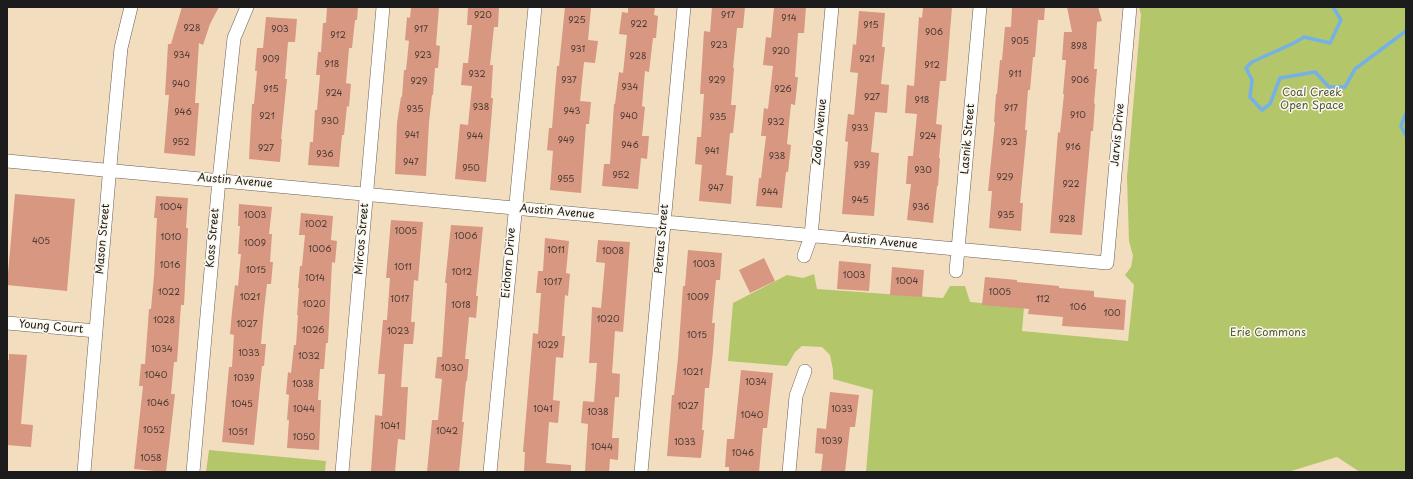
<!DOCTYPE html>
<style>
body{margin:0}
#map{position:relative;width:1413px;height:479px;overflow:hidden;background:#f3ddbf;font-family:"Playpen Sans",sans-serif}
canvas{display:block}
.frame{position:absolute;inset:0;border:8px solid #1c1c1c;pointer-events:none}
</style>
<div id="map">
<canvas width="1413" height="479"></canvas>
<div class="frame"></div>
</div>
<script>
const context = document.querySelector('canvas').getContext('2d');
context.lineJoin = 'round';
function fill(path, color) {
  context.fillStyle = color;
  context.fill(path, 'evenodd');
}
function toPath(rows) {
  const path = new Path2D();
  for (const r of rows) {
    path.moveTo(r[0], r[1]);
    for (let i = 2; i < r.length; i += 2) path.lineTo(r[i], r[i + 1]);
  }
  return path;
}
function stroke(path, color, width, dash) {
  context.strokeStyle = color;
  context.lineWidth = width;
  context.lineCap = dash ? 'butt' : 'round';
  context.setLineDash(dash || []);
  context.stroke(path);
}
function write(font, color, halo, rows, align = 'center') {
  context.font = font + ' "Playpen Sans",sans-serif';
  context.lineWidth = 3;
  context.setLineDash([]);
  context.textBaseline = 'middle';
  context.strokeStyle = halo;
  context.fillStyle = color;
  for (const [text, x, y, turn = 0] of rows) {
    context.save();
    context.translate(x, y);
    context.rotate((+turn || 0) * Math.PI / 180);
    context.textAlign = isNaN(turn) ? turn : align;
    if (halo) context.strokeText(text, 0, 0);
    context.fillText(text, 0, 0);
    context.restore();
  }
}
const green = toPath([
 [1139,7,1406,7,1406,472,1360,472,1337,457,1288,472,866,472,873,390,833,379,833,370,830,355,822,347,802,346,795,352,787,366,728,361,733,303,787,275,803,278,814,274,817,289,943,298,950,286,965,286,970,302,1024,307,1022,331,1128,341,1134,285,1125,275,1131,267,1133,256,1129,241,1127,177,1141,15],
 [209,450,326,461,325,472,206,472]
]);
const stream = toPath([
 [1333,7,1341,20,1330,43,1304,37,1294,43,1252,62,1246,68,1252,80,1250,97,1262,110,1270,104,1280,78,1315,72,1329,87,1345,87,1355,69,1406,31],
 [1406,113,1401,126,1406,136]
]);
const building = toPath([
 [182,7,219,7,210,24,203,45,199,43,195,103,199,103,195,156,164,153,169,95,165,95,168,44,171,44],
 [327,7,358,7,357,20,355,20,352,48,349,48,346,83,351,84,349,107,347,106,344,135,342,135,339,167,308,165,310,142,313,142,315,110,317,110,320,75,316,75,318,52,321,52,323,23,326,23],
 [411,7,439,7,436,45,440,46,438,68,435,68,433,95,432,95,429,122,426,176,395,174,397,123,401,97,402,97,404,70,406,70,409,41,405,40,407,17,410,18],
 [468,7,499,7,498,27,494,27,490,65,493,65,491,98,493,98,486,182,455,179,460,124,468,125,472,86,461,85,463,63,468,63,472,25,467,25],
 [565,7,591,8,588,40,598,41,595,63,584,62,580,101,591,102,589,124,586,124,581,193,550,190,553,151,547,150,549,128,552,128,557,66,559,66],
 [628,7,655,7,654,15,658,16,656,38,653,38,649,72,645,71,642,106,645,107,642,136,649,136,647,159,641,158,638,189,602,186,604,164,610,164,614,104,615,104,619,72,623,73,627,35,619,34,622,12,628,13],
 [712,7,745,7,743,28,737,28,733,68,734,68,731,105,736,105,733,133,730,133,726,175,733,176,731,204,699,201,702,165,695,164,697,137,701,137,704,94,700,94,704,31,710,32],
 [774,7,806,7,804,33,798,33,795,77,798,77,795,105,791,104,787,144,791,145,788,172,786,172,782,208,756,206,759,178,761,178,766,136,761,136,764,108,768,109,773,66,763,65,766,37,771,38],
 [923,7,952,7,946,81,940,81,936,124,942,125,939,158,940,158,938,186,937,186,933,223,907,220,911,184,906,184,908,156,913,156,917,114,905,113,907,85,914,86,919,17,922,18],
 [1012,7,1045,7,1044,20,1038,20,1035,57,1033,57,1030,90,1028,90,1025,130,1027,130,1020,203,1023,203,1021,231,989,228,992,191,988,191,995,122,994,122,996,94,997,94,1000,60,1002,60,1005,27,1011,27],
 [1067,7,1098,7,1102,21,1097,22,1094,69,1097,69,1094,103,1095,104,1093,131,1091,131,1082,235,1050,233,1058,132,1060,133,1064,94,1063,94,1066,60,1062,60,1064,32,1072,32],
 [859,11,885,13,882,47,885,47,881,84,889,85,887,113,875,112,871,152,879,153,874,216,842,214,848,142,845,141,848,114,854,115,858,73,850,72,853,44,856,45],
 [266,17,297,19,295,42,288,42,285,79,287,79,281,139,282,139,280,162,249,159,252,104,254,104,257,71,255,71,257,48,263,48],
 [15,194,75,199,67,291,7,285],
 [156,196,188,198,186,228,188,228,184,305,181,305,177,362,174,362,171,394,175,394,166,472,134,469,143,386,139,386,141,364,145,364,149,309,151,309,154,276,157,218,154,218],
 [239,204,272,207,269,234,272,234,270,262,273,262,271,284,267,284,264,310,261,344,266,344,264,366,262,366,254,445,222,442,229,367,232,367,234,335,230,334,232,312,235,285,238,286,241,254,238,254,240,226,238,226],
 [301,213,333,216,331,240,337,241,335,263,332,262,328,343,326,343,324,369,320,369,318,400,321,400,319,450,287,448,289,420,287,420,289,395,286,394,288,372,291,373,294,345,296,345,298,315,297,315,299,288,298,288,300,266,302,266,305,235,299,235],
 [391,220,423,222,418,281,414,280,411,322,415,322,413,344,404,344,401,387,408,387,405,440,398,439,395,472,371,471,375,415,382,416,385,374,378,374,383,320,387,320,390,278,386,278],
 [451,225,483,227,476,296,478,296,476,318,469,317,465,359,469,359,467,381,466,381,462,422,464,422,459,472,427,472,432,420,438,420,442,379,435,378,437,357,442,357,447,283,445,283],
 [545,238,569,241,566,273,570,274,568,296,565,295,562,336,565,336,563,358,556,357,553,400,560,401,558,423,549,422,546,463,571,465,571,472,524,472,525,452,523,452,533,333,538,334,541,293,536,293,538,271,543,271],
 [598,240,630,242,623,332,615,331,612,373,620,374,619,397,615,397,612,438,619,438,618,460,610,459,609,472,585,472,588,424,581,423,583,401,594,402,597,363,589,363,591,329,592,307,601,308,605,263,596,262],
 [688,250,722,253,720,280,716,280,712,323,715,323,713,351,709,388,705,388,702,430,704,430,701,458,667,456,672,395,674,395,678,358,683,286,685,286],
 [764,258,775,281,750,293,739,270],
 [839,261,871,264,869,291,837,289],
 [892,267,924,270,922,297,890,295],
 [985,277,1017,280,1017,282,1059,286,1059,288,1094,291,1094,297,1126,300,1124,330,1062,326,1063,317,1028,314,1029,309,982,305],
 [9,354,27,355,21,424,33,425,31,447,7,445,7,360,9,360],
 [741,370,773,373,767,428,763,428,759,472,729,472,729,467,725,467,727,439,734,439],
 [830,392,859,395,855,427,850,427,845,472,821,472,823,454,815,453,817,428,826,429]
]);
const minor = toPath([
 [7,161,1107,263,1130,7],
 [804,256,811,236,832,7],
 [956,271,980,7],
 [7,323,96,331],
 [84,472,111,154,121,48,131,7],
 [193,472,219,180,234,38,247,7],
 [342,472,383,7],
 [490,472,535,7],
 [641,472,684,7],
 [789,472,796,396,805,371]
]);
const numberNames = [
 ["920",483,16],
 ["917",728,16],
 ["914",789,19],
 ["925",577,21],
 ["922",639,25],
 ["915",871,26],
 ["928",192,29],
 ["903",280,30],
 ["917",421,30],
 ["906",934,33],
 ["912",338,36],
 ["905",1020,42],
 ["923",719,46],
 ["898",1079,47],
 ["931",578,50],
 ["920",781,52],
 ["934",182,56],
 ["923",423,56],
 ["928",638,57],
 ["909",271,60],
 ["921",867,60],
 ["918",332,65],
 ["912",932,66],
 ["932",477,75],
 ["911",1015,75],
 ["937",569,81],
 ["929",717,81],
 ["906",1080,81],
 ["929",419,82],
 ["940",181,85],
 ["934",630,88],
 ["915",271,90],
 ["926",783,90],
 ["924",334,94],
 ["927",872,98],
 ["918",922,101],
 ["938",481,108],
 ["917",1011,109],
 ["935",415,110],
 ["943",572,112],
 ["946",183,113],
 ["910",1078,116],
 ["921",267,117],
 ["940",629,117],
 ["935",718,118],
 ["930",330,122],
 ["932",776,123],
 ["933",860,129],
 ["941",412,136],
 ["944",475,137],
 ["924",928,137],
 ["949",566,141],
 ["952",181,143],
 ["923",1009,143],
 ["946",630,146],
 ["916",1073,148],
 ["927",266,149],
 ["941",712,152],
 ["936",325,155],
 ["938",777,157],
 ["947",411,163],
 ["939",862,166],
 ["950",471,169],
 ["930",923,171],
 ["952",621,176],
 ["929",1005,178],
 ["955",566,180],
 ["922",1071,185],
 ["947",716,189],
 ["944",770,193],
 ["945",860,201],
 ["1004",171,208],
 ["936",921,208],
 ["1003",255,216],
 ["935",1006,216],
 ["928",1067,220],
 ["1002",316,225],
 ["1005",406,232],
 ["1006",466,237],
 ["1010",171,238],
 ["405",41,242],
 ["1009",255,244],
 ["1006",320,250],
 ["1011",556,251],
 ["1008",613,252],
 ["1003",704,265],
 ["1016",170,266],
 ["1011",403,268],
 ["1015",256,271],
 ["1012",462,273],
 ["1003",854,276],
 ["1014",315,279],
 ["1004",907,282],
 ["1017",553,283],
 ["1022",169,293],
 ["1005",1000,293],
 ["1021",250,298],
 ["1009",698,298],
 ["1017",400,300],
 ["112",1043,300],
 ["1020",314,305],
 ["1018",461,306],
 ["106",1078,308],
 ["100",1112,314],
 ["1020",608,320],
 ["1028",164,321],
 ["1027",247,325],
 ["1026",313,331],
 ["1023",398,332],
 ["1015",697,336],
 ["1029",548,346],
 ["1034",162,350],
 ["1033",249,354],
 ["1032",309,357],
 ["1030",452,369],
 ["1021",693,373],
 ["1040",156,376],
 ["1039",244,379],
 ["1034",756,383],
 ["1038",303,385],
 ["1046",158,404],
 ["1045",242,405],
 ["1027",688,407],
 ["1044",304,410],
 ["1041",543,410],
 ["1033",842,410],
 ["1038",598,413],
 ["1040",752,416],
 ["1041",390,427],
 ["1052",154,431],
 ["1042",447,432],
 ["1051",238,433],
 ["1050",304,438],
 ["1039",832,442],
 ["1033",685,443],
 ["1044",602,448],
 ["1046",743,454],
 ["1058",151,459]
];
const parkNames = [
 ["Coal Creek",1312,93],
 ["Open Space",1312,106],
 ["Erie Commons",1268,333]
];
const streetNames = [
 ["Zodo Avenue",820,132,-85],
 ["Jarvis Drive",1118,135,-85],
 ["Lasnik Street",968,139,-85],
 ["Austin Avenue",235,181,5],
 ["Austin Avenue",557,212,5],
 ["Koss Street",213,238,-85],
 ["Mason Street",103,239,-85],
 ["Mircos Street",362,239,-85],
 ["Petras Street",662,239,-85],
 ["Austin Avenue",880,242,5],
 ["Eichorn Drive",509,263,-85],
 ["Young Court",51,327,5]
];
fill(green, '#b4c66a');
stroke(stream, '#73b1e6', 3.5);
fill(building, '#d79780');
stroke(minor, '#676055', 14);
stroke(minor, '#fff', 13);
write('9px', '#4b3b35', null, numberNames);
write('11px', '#515837', '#fbf7ec', parkNames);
write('11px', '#1c1c1c', '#fbf7ec', streetNames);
</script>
